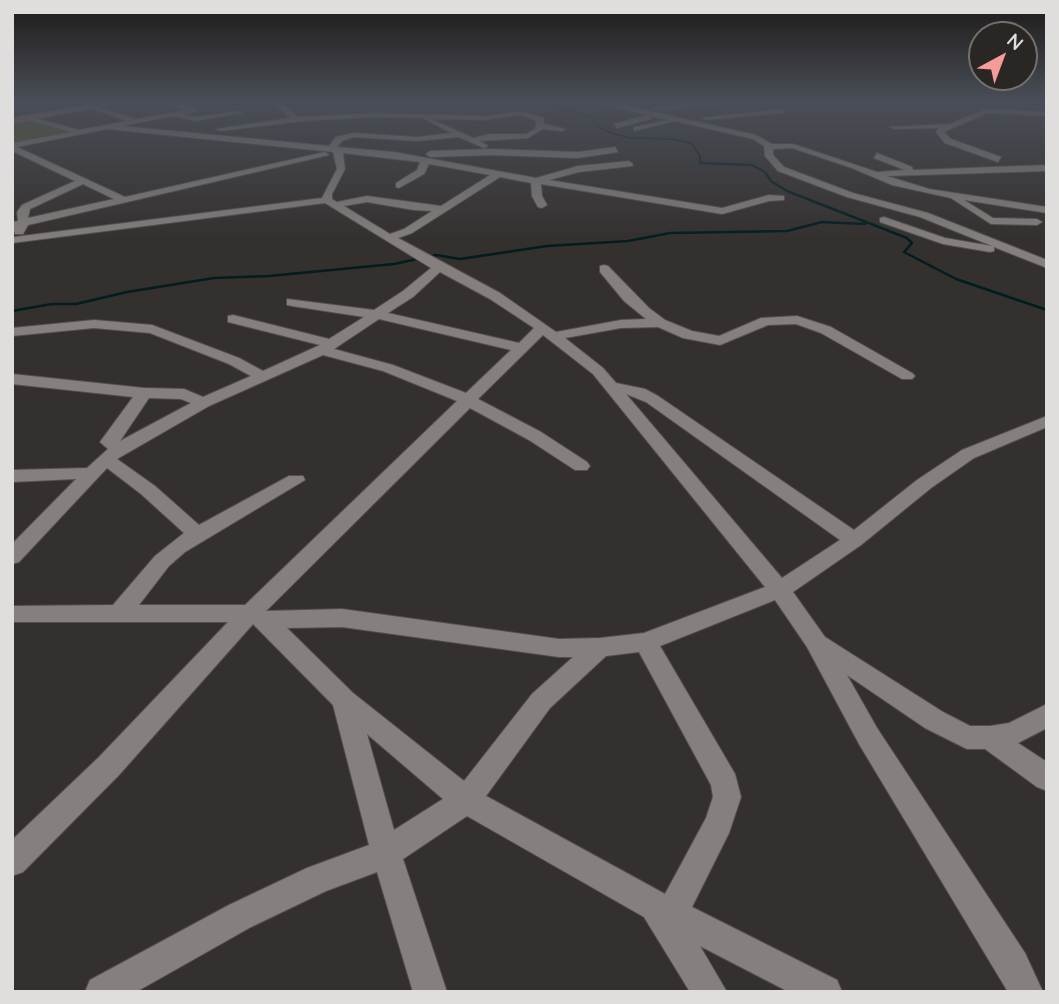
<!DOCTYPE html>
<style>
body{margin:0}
#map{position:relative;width:1059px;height:1004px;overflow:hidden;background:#34302e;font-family:Quicksand,sans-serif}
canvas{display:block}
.frame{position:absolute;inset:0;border:14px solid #e0dedc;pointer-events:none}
.north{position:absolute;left:968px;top:21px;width:70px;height:70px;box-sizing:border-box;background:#2a2624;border:2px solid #73706e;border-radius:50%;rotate:41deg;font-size:19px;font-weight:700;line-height:28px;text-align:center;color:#e0dedc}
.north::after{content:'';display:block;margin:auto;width:24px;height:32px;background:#f59b99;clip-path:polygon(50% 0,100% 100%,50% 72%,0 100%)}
</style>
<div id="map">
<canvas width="1059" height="1004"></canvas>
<div class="frame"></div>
<div class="north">N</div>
</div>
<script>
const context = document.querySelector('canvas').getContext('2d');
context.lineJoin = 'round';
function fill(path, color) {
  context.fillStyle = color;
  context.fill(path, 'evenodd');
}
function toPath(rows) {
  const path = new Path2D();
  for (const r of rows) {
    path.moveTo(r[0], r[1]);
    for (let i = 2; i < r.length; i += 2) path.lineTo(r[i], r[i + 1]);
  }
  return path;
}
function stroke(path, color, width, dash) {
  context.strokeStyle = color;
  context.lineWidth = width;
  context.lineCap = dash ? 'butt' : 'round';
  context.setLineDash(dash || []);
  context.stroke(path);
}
const green = toPath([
 [30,120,75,133,12,145,12,124]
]);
const streamFar1 = toPath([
 [520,102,574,111,593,118,594,124,606,131,629,138,672,139,691,143,700,156,700,161]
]);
const stream = toPath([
 [700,159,700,163,752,165,765,172,771,181,787,191,907,238,912,243,904,252,956,279,1047,310],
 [12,311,52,304,76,304,127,292,214,278,269,276,394,264,436,255,460,259,547,246,628,241,670,233,787,231,822,222,865,224]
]);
const minor = toPath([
 [164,102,176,102,196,108,196,112,182,114,196,117,239,111,243,113,196,121,174,116,122,126,329,146,336,137,354,133,417,137,451,133,423,118,376,117,303,121,220,131,216,129,290,118,274,102,281,102,298,117,376,113,485,116,522,111,544,118,544,124,566,129,562,131,543,129,528,138,480,141,488,146,484,148,459,137,417,141,354,137,342,141,337,147,394,152,536,178,578,166,629,161,633,164,632,166,579,172,549,180,722,208,769,195,784,196,784,200,769,201,722,214,541,184,542,196,547,205,542,208,538,207,532,196,531,183,500,177,412,233,398,238,500,293,556,332,621,320,646,319,624,301,600,272,600,266,604,265,608,266,649,308,665,320,692,331,719,336,761,318,797,316,831,327,912,373,915,376,912,379,902,379,821,333,796,324,768,325,720,345,683,338,658,327,621,328,565,338,603,368,616,383,645,389,658,396,854,530,917,480,962,450,1047,416,1047,427,974,458,931,488,861,545,793,592,825,637,943,712,970,726,990,726,1009,723,1047,704,1047,728,1018,743,1047,762,1047,791,1037,787,985,749,967,749,925,728,847,675,877,728,1025,953,1043,992,1008,992,859,744,807,647,775,600,660,646,735,774,741,797,729,833,692,907,837,980,842,992,789,992,700,946,727,992,690,992,644,917,467,816,403,859,447,992,413,992,377,872,326,891,251,927,136,992,85,992,90,980,229,905,307,868,369,845,333,705,253,624,119,775,23,872,12,876,12,840,99,757,228,622,12,622,12,606,113,605,155,556,184,533,141,494,107,468,19,562,12,564,12,544,76,479,12,482,12,470,87,468,108,449,100,442,133,397,12,384,12,374,144,388,184,389,203,397,251,376,229,364,150,333,94,328,12,336,12,328,94,320,152,325,239,358,263,371,320,345,228,322,228,316,233,315,329,339,364,317,292,306,287,305,287,299,374,310,403,291,431,268,325,203,12,243,14,237,322,198,337,169,333,152,107,129,17,147,125,197,325,152,329,155,28,225,23,234,15,234,12,222,18,221,17,212,22,205,75,181,12,151,12,143,71,132,27,120,27,116,79,130,127,121,90,108,92,105,136,119,184,110,164,102],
 [521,115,537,121,535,129,526,134,490,134,473,138,431,119,485,120,521,115],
 [343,153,420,162,417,170,396,183,396,187,399,188,424,174,429,164,490,175,441,206,367,196,337,202,332,199,332,194,345,169,343,153],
 [83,184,114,199,28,218,30,209,83,184],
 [367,202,414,210,432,211,404,229,390,234,344,206,367,202],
 [440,272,490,299,534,328,519,343,388,313,413,297,440,272],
 [379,319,511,350,466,393,393,365,334,349,379,319],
 [543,335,593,374,765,587,644,633,600,638,559,639,342,609,266,611,470,408,529,440,575,470,587,470,590,466,587,462,541,432,478,399,543,335],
 [323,355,383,371,457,401,245,605,139,605,169,566,185,552,305,480,303,476,289,476,199,525,155,486,117,459,209,406,323,355],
 [626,394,646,402,840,540,782,578,626,394],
 [149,398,181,399,191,403,120,441,149,398],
 [342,627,559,657,573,657,532,694,464,781,353,693,287,628,342,627],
 [639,652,711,785,713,797,706,818,665,894,486,796,550,708,606,656,639,652],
 [367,734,443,799,394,830,367,734],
 [595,102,609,102,756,135,772,144,793,144,877,172,905,170,874,158,877,153,912,167,913,170,1047,165,1047,171,887,176,929,189,1047,207,1047,213,964,200,993,218,1037,219,1042,222,1037,225,991,224,951,198,892,185,852,168,792,148,773,149,773,155,784,167,853,193,928,213,1047,260,1047,268,994,247,994,251,990,252,943,244,880,222,880,218,884,217,945,238,992,246,920,217,847,197,778,171,765,156,764,146,753,139,675,121,634,131,634,127,668,120,651,116,651,119,617,128,614,124,647,115,595,102],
 [705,102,728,103,657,110,653,108,705,102],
 [781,109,784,113,705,120,701,118,781,109],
 [986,109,1047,112,1047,116,987,113,944,132,951,139,1001,157,998,162,945,143,936,132,939,128,894,129,890,127,950,124,986,109],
 [615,147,618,152,578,158,491,155,430,157,426,154,430,151,491,149,578,152,615,147]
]);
const major = toPath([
 [103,102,124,102,12,124,12,118,103,102]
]);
fill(green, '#55581e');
stroke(streamFar1, '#001d1f', 2);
stroke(stream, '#001d1f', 2.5);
stroke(minor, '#534f4d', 2);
stroke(major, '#534f4d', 2);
fill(minor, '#85807d');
fill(major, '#ad6f6f');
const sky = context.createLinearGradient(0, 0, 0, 243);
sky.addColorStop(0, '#1d1a19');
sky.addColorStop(0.42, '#4a4e57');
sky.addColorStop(1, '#4a4e5700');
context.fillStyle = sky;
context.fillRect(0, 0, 1059, 243);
</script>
